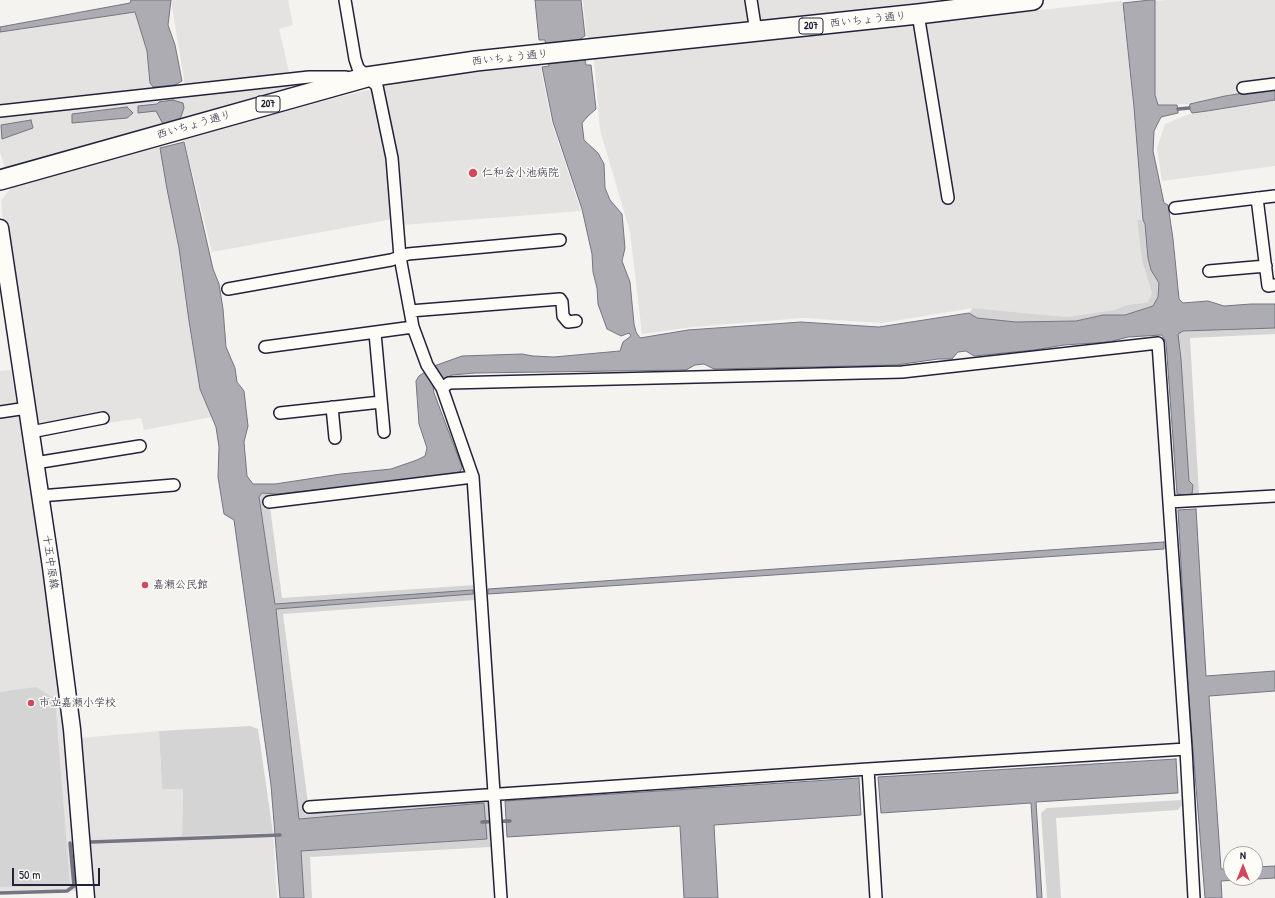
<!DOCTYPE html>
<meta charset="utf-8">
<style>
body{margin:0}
#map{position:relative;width:1275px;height:898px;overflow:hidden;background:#f4f3ef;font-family:"Patrick Hand",sans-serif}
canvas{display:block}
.north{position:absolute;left:1223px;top:846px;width:40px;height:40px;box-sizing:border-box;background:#fdfcf7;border:1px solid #a5a5ac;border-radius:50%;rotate:0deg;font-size:11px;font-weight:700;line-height:16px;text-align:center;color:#22223b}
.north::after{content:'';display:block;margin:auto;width:14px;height:18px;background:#d1495b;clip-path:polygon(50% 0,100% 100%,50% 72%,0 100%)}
.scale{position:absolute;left:12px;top:868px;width:88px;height:18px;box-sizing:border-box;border:2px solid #22223b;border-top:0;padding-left:5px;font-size:12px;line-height:14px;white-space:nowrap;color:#22223b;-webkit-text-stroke:3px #fdfcf7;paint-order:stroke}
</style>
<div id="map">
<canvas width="1275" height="898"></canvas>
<div class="north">N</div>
<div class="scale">50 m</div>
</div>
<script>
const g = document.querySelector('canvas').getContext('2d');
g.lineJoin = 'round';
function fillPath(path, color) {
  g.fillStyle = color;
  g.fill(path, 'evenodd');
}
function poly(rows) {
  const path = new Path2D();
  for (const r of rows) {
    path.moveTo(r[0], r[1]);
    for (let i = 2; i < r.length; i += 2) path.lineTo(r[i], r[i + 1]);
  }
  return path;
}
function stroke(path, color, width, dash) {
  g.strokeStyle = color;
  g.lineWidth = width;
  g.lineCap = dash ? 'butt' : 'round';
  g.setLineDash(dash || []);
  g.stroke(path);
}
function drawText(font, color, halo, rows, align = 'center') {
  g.font = font + ' "Patrick Hand","Klee One",sans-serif';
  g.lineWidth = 3;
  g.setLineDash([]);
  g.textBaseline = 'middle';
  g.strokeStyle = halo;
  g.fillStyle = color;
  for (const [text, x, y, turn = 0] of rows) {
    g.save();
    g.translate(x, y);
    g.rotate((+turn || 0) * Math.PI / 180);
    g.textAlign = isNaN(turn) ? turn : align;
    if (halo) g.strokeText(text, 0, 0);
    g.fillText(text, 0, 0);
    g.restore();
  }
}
fillPath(poly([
 [171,0,288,0,293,25,279,29,289,72,185,86],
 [583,0,944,0,587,40],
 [1168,0,1275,0,1275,79,1244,83,1245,93,1190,104,1158,105,1155,95,1155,1],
 [1122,1,1134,107,1140,168,1143,220,1137,220,1142,261,1152,293,1148,302,1127,305,1114,310,1067,317,973,308,882,323,803,318,693,327,642,334,630,232,600,130,594,59],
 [135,12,147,51,152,90,0,108,0,32],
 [540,65,551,120,581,211,402,225,397,157,383,86,447,76],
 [289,84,290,89,165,125,5,168,0,152,0,115],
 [373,89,389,157,393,219,212,252,184,139,335,98],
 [1275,100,1275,166,1162,181,1157,148,1165,124,1192,113,1207,111],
 [160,145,167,189,179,248,189,321,200,389,212,417,144,430,141,418,36,434,2,213,1,201,12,186],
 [11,370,53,623,64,730,77,891,0,893,0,371],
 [159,731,162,788,183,789,182,836,273,833,277,898,93,898,79,738]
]), '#e4e3e2');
fillPath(poly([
 [1137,220,1143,220,1145,224,1148,258,1151,270,1159,283,1158,297,1153,306,1125,315,1103,315,1076,321,1016,322,977,318,969,313,973,308,1067,317,1114,310,1127,305,1148,302,1152,293,1142,261],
 [1242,328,1275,328,1275,334,1190,338,1199,495,1192,494,1193,485,1189,481,1181,359,1178,334,1183,331],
 [462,467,468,483,270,507,282,598,475,585,475,600,283,614,308,803,488,789,491,847,310,857,312,898,304,898,301,851,487,839,484,803,299,819,289,721,276,609,473,594,473,590,275,604,259,497,262,493,277,494,459,472],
 [36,687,55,699,70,886,0,887,0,692],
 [250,726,258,729,273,833,182,836,183,789,162,789,159,731],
 [1181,800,1182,805,1178,810,1056,818,1061,898,1047,898,1041,813,1047,808]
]), '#d5d4d5');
const water = poly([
 [131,0,171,0,168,25,175,45,182,81,175,85,165,86,153,87,150,83,147,51,135,12,0,32,0,27,130,3,131,0],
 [535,0,581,0,585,36,581,38,586,65,591,65,596,109,588,116,582,123,584,140,598,153,604,164,605,188,610,200,622,214,625,248,622,261,630,282,634,324,636,332,640,338,688,330,801,322,879,327,969,313,977,318,1016,322,1076,321,1103,315,1125,315,1153,306,1158,297,1159,283,1151,270,1148,258,1145,224,1143,220,1134,107,1123,3,1150,0,1155,0,1155,95,1158,105,1177,105,1178,109,1178,113,1161,117,1154,131,1153,151,1164,203,1168,205,1173,239,1179,299,1183,303,1208,301,1224,306,1251,304,1275,304,1275,328,1183,331,1178,334,1181,359,1189,481,1193,485,1192,494,1186,495,1177,494,1166,342,1162,335,1128,337,1109,342,1064,345,1034,350,974,356,966,351,958,352,952,359,938,359,896,365,714,369,704,364,695,365,686,370,475,373,452,375,444,379,433,386,434,393,462,467,460,472,401,481,277,494,262,493,259,497,275,604,473,590,473,594,276,609,299,819,484,803,487,839,301,851,304,898,280,898,271,785,234,520,224,514,218,477,219,447,216,427,200,389,189,321,179,248,167,189,160,148,184,142,213,269,219,284,223,309,226,347,235,368,237,382,244,391,248,426,244,442,247,476,253,484,275,484,341,474,391,469,417,460,425,456,427,448,419,424,416,381,419,376,434,366,462,356,522,354,533,356,554,357,620,351,623,342,631,336,629,333,621,336,607,329,598,304,597,288,593,272,592,254,582,209,553,122,542,67,549,66,545,40,539,40,535,0],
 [1275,88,1275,100,1207,111,1192,113,1189,108,1190,104,1225,96,1275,88],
 [173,100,183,103,184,108,179,122,163,124,156,111,138,113,138,106,157,104,159,102,173,100],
 [127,107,133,113,127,118,72,123,72,114,127,107],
 [31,120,33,128,2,139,1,125,31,120],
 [1196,509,1206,676,1275,671,1275,691,1209,696,1221,869,1231,869,1231,878,1255,878,1255,867,1275,866,1275,878,1221,881,1222,898,1205,898,1188,687,1178,510,1196,509],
 [1164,542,1164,549,488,594,488,589,1164,542],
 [1176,759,1178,793,1036,802,1042,898,1037,898,1031,803,881,813,878,777,1176,759],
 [859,778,861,815,714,825,718,898,684,898,680,826,507,837,505,801,859,778]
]);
fillPath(water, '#acacb2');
stroke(water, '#757582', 1);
stroke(poly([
 [1178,109,1189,108],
 [482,822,510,821],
 [91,842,280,835],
 [0,893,67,891,74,886,70,843]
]), '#757582', 3.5);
const minor = poly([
 [345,0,355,59,358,68,377,86,392,158,400,257,413,327,427,365,442,388,473,477,501,898],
 [751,0,756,32],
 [918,14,948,198],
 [1243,88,1275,84],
 [0,111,309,77,346,77],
 [1257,198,1268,286,1275,285],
 [1175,208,1275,196],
 [1209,271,1266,266],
 [228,289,391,260,408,254,560,240],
 [410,311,560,299,562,302,563,316,568,322,576,321],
 [375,333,384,432],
 [265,347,413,327],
 [442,388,449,383,902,372,1158,343,1186,749,1194,898],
 [332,407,335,438],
 [0,412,27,408],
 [280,413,381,402],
 [31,432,103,418],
 [35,463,140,446],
 [40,496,174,485],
 [269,502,473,477],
 [1169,502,1275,496],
 [868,769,876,898],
 [309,807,868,769,1186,749]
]);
const secondary = poly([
 [0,228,51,567,72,729,86,898]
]);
const trunk = poly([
 [0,180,367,77,476,61,918,14,1033,0]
]);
stroke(minor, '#22223b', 14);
stroke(secondary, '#22223b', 19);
stroke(trunk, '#22223b', 22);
stroke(minor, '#fdfcf7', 11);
stroke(secondary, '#fdfcf7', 16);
stroke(trunk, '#fdfcf7', 19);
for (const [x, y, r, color] of [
 [473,173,5,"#d1495b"],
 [145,585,4,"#d1495b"],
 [31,703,4,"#d1495b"]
]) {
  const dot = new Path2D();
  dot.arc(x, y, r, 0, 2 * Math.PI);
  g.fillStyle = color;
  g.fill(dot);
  stroke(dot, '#fdfcf7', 1.5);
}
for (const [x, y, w] of [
 [811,26,24],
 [268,104,24]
]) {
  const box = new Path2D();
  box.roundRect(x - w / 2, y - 8, w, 16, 3);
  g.fillStyle = '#fdfcf7';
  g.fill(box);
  stroke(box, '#22223b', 1);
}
drawText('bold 10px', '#22223b', null, [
 ["207",811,26],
 ["207",268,104]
]);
drawText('11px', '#22223b', '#fdfcf7', [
 ["西いちょう通り",868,20,-6],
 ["西いちょう通り",510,58,-6],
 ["西いちょう通り",194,125,-16],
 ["十五中原線",50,562,82]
]);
drawText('11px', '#22223b', '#fdfcf7', [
 ["仁和会小池病院",482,173],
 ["嘉瀬公民館",153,585],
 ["市立嘉瀬小学校",39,703]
], 'left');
</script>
